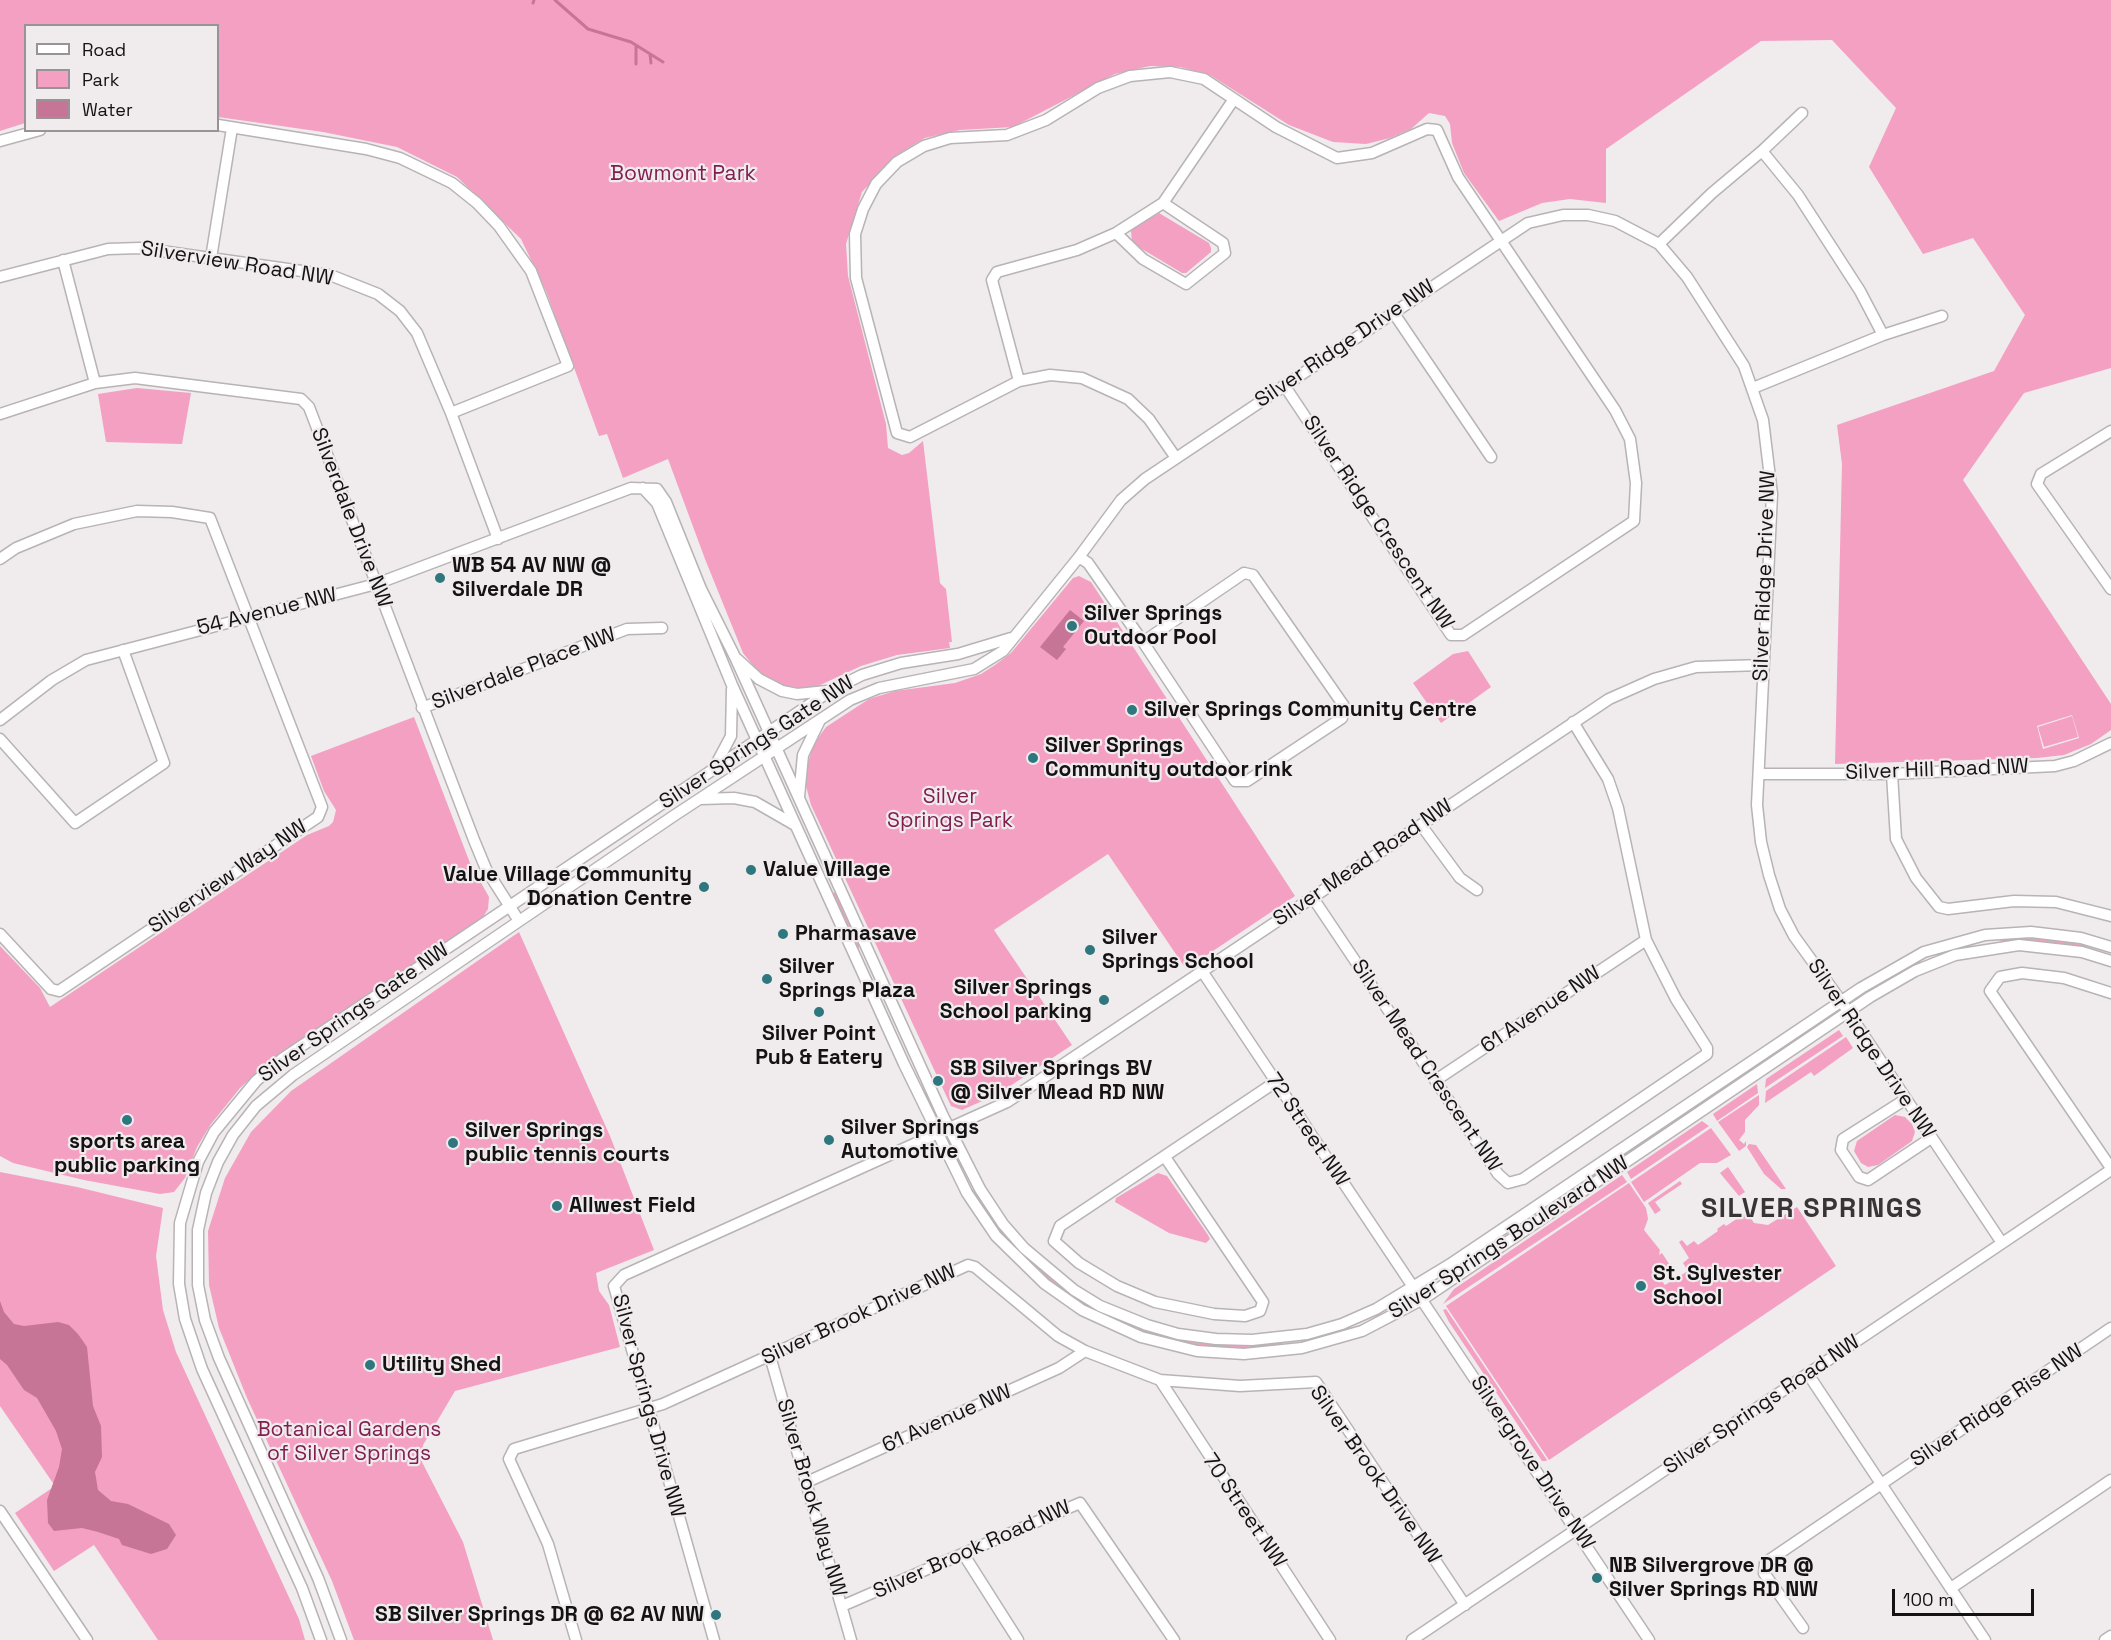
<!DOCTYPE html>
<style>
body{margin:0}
#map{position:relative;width:2111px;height:1640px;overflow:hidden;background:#f0ebed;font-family:"Space Grotesk",sans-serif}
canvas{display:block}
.legend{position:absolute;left:24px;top:24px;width:195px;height:108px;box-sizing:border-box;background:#f0ebed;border:2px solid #989496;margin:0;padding:8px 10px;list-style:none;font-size:18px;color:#141213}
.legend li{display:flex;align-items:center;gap:12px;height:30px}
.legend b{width:30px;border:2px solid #989496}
.scale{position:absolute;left:1892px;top:1589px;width:142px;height:27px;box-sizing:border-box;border:3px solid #141213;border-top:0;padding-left:8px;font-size:18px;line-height:21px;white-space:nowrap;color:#141213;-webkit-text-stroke:4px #f0ebed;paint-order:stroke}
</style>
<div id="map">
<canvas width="2111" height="1640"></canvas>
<ul class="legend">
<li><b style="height:8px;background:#fff"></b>Road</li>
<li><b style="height:16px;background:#f3a0c2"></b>Park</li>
<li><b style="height:16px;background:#c77597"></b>Water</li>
</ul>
<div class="scale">100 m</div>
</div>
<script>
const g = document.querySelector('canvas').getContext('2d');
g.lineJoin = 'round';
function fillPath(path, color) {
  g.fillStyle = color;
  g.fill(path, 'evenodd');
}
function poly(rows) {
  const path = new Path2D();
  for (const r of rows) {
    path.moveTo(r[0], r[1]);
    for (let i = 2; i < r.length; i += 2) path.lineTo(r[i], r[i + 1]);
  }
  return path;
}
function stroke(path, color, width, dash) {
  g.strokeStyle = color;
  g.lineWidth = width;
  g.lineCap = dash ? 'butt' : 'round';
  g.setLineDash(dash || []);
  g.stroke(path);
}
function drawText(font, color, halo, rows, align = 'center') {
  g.font = font + ' "Space Grotesk",sans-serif';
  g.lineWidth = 4.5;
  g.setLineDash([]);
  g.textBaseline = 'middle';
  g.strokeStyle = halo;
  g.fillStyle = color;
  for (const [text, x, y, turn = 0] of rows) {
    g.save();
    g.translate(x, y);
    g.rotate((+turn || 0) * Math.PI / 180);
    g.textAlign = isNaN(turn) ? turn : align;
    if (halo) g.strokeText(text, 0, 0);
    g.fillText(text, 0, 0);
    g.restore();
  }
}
fillPath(poly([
 [0,0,2111,0,2111,368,2024,393,1963,480,2111,704,2111,730,2091,744,2064,755,2037,758,1835,764,1842,464,1837,425,1994,371,2025,315,1973,238,1923,254,1869,167,1896,108,1832,40,1761,41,1606,149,1606,203,1570,199,1542,203,1499,221,1464,173,1452,143,1450,124,1445,116,1429,113,1411,129,1390,138,1366,144,1333,142,1289,125,1210,75,1180,67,1150,66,1115,74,1013,127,960,130,925,138,897,155,862,192,846,244,848,276,886,424,888,448,902,455,909,453,923,441,940,583,946,589,952,642,949,642,950,648,897,655,861,666,816,687,796,689,785,687,759,673,743,653,705,559,668,459,623,478,607,434,599,436,546,291,521,239,457,177,397,147,323,132,218,117,218,26,26,26,25,123,0,131],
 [2072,715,2079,738,2043,749,2037,726],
 [1159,213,1209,243,1211,248,1211,252,1186,273,1182,273,1132,243,1131,230],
 [137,388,191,393,182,444,106,442,98,394],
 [1079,576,1091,582,1295,896,1186,969,1108,854,994,930,1072,1045,998,1094,962,1110,951,1106,811,805,806,786,806,770,813,745,826,727,869,699,895,691,955,683,981,674,995,665,1011,653,1073,578],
 [1468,651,1491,687,1441,723,1413,683,1453,654],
 [2072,716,2078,737,2044,747,2038,727],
 [414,717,470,863,489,897,488,909,483,917,270,1061,240,1088,211,1124,197,1147,185,1178,174,1192,160,1194,84,1180,13,1163,0,1156,0,946,40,988,50,1007,307,835,329,826,333,822,336,810,324,791,311,756],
 [835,892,860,942,858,951,832,894],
 [519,932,610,1136,654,1250,596,1273,599,1291,609,1305,620,1347,455,1391,423,1445,422,1462,463,1542,493,1640,354,1640,332,1581,247,1398,219,1328,209,1285,208,1231,225,1178,251,1132,291,1091],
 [2028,935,2085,942,2085,947,2034,942,2001,943,2000,937],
 [1839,1030,1843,1036,1765,1088,1766,1079],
 [1846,1037,1853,1048,1814,1076,1811,1072,1765,1103,1766,1091],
 [1757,1084,1758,1093,1717,1121,1713,1114],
 [1759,1095,1759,1105,1745,1120,1745,1132,1739,1140,1744,1144,1746,1141,1746,1146,1739,1151,1718,1122],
 [1707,1096,1710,1099,1557,1205,1553,1201],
 [1895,1115,1905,1117,1912,1124,1915,1132,1912,1141,1878,1165,1868,1167,1861,1163,1854,1151,1857,1141],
 [1702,1121,1709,1126,1631,1179,1627,1172],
 [1711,1128,1731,1155,1717,1163,1700,1163,1644,1202,1631,1182],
 [1749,1144,1756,1145,1786,1189,1781,1189,1764,1174,1747,1147],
 [1728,1167,1745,1192,1739,1196,1720,1173],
 [0,1172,77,1187,163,1208,156,1256,163,1310,176,1352,299,1619,305,1640,158,1640,94,1545,54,1571,15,1513,55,1486,0,1406],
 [1158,1173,1167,1176,1208,1235,1210,1239,1206,1243,1169,1233,1115,1202,1116,1198],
 [1622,1175,1627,1182,1443,1304,1454,1289],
 [1680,1181,1682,1184,1655,1202,1661,1210,1655,1214,1648,1203],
 [1629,1183,1646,1208,1648,1219,1644,1230,1660,1250,1659,1255,1662,1253,1671,1267,1657,1275,1665,1285,1688,1271,1683,1263,1689,1258,1679,1242,1682,1240,1687,1246,1694,1241,1698,1245,1718,1231,1717,1229,1724,1224,1726,1226,1747,1212,1754,1223,1768,1225,1797,1207,1836,1266,1549,1460,1446,1306],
 [1031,1261,1061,1285,1141,1327,1281,1341,1282,1346,1264,1350,1217,1349,1158,1339,1090,1310,1027,1265],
 [1446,1309,1547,1460,1546,1461,1542,1461,1449,1322,1443,1310]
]), '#f3a0c2');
fillPath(poly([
 [1070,610,1084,621,1063,647,1066,649,1057,660,1040,647],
 [0,1301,4,1312,14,1324,24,1326,58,1322,69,1325,78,1334,87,1347,93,1406,101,1426,102,1457,95,1472,98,1490,111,1501,128,1504,169,1524,176,1535,167,1549,151,1554,122,1545,119,1539,98,1532,82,1528,54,1531,48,1523,47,1500,59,1467,62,1449,56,1431,37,1398,24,1390,7,1365,0,1359]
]), '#c77597');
stroke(poly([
 [555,0,588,29,631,42,663,62],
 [533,3,534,0],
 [650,54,651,63],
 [636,64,636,46]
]), '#c77597', 3);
const minor = poly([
 [218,125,366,149,400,158,452,183,477,203,499,226,531,271,568,366,451,413],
 [0,141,40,130],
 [1762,151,1802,113],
 [1116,233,1143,259,1186,284,1225,253,1223,243,1163,203],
 [1659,244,1712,193,1762,151,1798,195,1860,291,1883,335,1753,388],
 [211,258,232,128],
 [63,260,95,383],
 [0,277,108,249,140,248,330,275,378,294,400,311,417,333,451,413,498,539],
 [1393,312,1491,457],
 [1883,335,1942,316],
 [1019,381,992,280,997,272,1077,250,1116,233,1163,203,1234,99],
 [0,414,95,383,135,378,301,399,309,407,474,840,486,869,519,921],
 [2111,431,2041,474,2037,484,2111,589],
 [1176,458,1149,419,1128,399,1082,378,1050,375,1019,381,910,437,897,433,856,278,855,234,863,209,876,184,897,162,924,146,950,138,1007,135,1046,120,1098,88,1130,76,1170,72,1204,79,1276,127,1337,158,1372,153,1427,129,1437,130,1458,177,1615,410,1630,439,1636,483,1634,521,1463,635,1451,635,1284,385],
 [643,488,657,503,732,685,904,1064,967,1193,996,1236,1045,1284,1082,1310,1141,1337,1197,1351,1244,1354,1302,1348,1362,1331,1423,1299,1870,997,1915,971,1955,955,2019,945,2082,952,2111,961],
 [1079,557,1088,563,1143,642],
 [0,559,16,548,74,524,137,511,172,512,210,518,322,807,318,817,59,991,51,989,0,934],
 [1244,573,1253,575,1344,706,1342,718,1247,781,1235,781,1143,642,1244,573],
 [737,659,759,679,782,691,797,694,827,691],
 [422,708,627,629,662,628],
 [0,720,52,680,86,660,376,584,631,488,657,489,666,502,701,589,735,657,943,1116,980,1189,1003,1224,1024,1248,1074,1290,1100,1306,1147,1325,1178,1334,1216,1339,1252,1340,1307,1334,1342,1324,1376,1309,1452,1263,1861,988,1924,952,1985,935,2031,932,2081,938,2111,947],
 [0,739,75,823,164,763,123,650],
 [714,768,731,736,732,689],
 [1759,774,1892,774,2055,766,2074,761,2111,743],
 [1892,774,1896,839,1916,878,1939,907,1948,909,2014,901,2056,902,2111,916],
 [799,797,803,755,820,720],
 [700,799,734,798,755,802,795,825],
 [1421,825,1460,878,1477,890],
 [1313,898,1498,1174,1508,1183,1523,1179,1707,1054,1707,1048,1676,999,1646,940,1618,808,1608,779,1573,722],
 [1202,971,1649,1640],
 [2111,993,2064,978,2022,973,2000,977,1990,991,2111,1168],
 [1436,1080,1646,940],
 [1906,1099,1843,1139,1841,1150,1859,1177,1868,1180,1931,1138],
 [1165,1157,1263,1302,1260,1311,1245,1316,1214,1314,1155,1302,1117,1286,1079,1263,1054,1241,1060,1226,1274,1083],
 [770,1356,851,1640],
 [1808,1374,1985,1640],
 [1160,1380,1330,1640],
 [807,1482,1059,1368,1085,1351],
 [0,1511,87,1640],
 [964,1555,1018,1640],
 [1951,1588,2111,1480],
 [842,1606,1080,1503,1174,1640],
 [1803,1628,1764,1573,1765,1563,2111,1328],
 [321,1640,302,1588,202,1369,185,1319,179,1284,180,1223,198,1162,214,1132,256,1081,282,1059,830,691,862,675,901,663,958,654,1011,638],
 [341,1640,318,1578,219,1358,205,1320,198,1285,198,1230,206,1193,218,1162,233,1135,256,1106,293,1075,672,817,850,700,879,688,974,669,1003,651,1079,557,1121,500,1145,479,1528,223,1563,215,1588,215,1615,221,1659,244,1687,277,1744,366,1763,420,1772,494,1757,805,1761,842,1769,875,1780,909,1794,936,1841,1001,2002,1243],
 [576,1640,548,1544,509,1459,514,1449,663,1404,968,1265,975,1267,1058,1336,1085,1351,1160,1380,1240,1386,1316,1382,1465,1605],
 [714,1640,614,1286,624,1275,1007,1102,1609,699,1654,679,1696,667,1763,665],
 [1412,1640,2111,1170],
 [2105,1640,2111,1636]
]);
stroke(minor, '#b8b3b5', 13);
stroke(minor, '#fff', 10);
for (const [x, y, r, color] of [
 [440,578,6,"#2e777e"],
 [1072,626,6,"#2e777e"],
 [1132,710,6,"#2e777e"],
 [1033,758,6,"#2e777e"],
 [751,870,6,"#2e777e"],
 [704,887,6,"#2e777e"],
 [783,934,6,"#2e777e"],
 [1090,950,6,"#2e777e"],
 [767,979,6,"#2e777e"],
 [1104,1000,6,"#2e777e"],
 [819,1012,6,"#2e777e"],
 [938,1081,6,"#2e777e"],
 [127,1120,6,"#2e777e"],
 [829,1140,6,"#2e777e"],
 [453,1143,6,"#2e777e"],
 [557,1206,6,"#2e777e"],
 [1641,1286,6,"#2e777e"],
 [370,1365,6,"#2e777e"],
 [1597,1578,6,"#2e777e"],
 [716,1615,6,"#2e777e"]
]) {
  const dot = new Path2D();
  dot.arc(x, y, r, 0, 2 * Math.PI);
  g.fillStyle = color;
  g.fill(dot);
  stroke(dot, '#f0ebed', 2);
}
drawText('21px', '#801e50', '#f0ebed', [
 ["Bowmont Park",683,174],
 ["Silver",950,797],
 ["Springs Park",950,821],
 ["Botanical Gardens",349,1430],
 ["of Silver Springs",349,1454]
]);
drawText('21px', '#141213', '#f0ebed', [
 ["Silverview Road NW",237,264,9],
 ["Silver Ridge Drive NW",1345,344,-34],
 ["Silverdale Drive NW",351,518,69],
 ["Silver Ridge Crescent NW",1378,523,56],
 ["Silver Ridge Drive NW",1765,576,-88],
 ["54 Avenue NW",267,612,-14],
 ["Silverdale Place NW",524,669,-21],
 ["Silver Springs Gate NW",757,743,-33],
 ["Silver Hill Road NW",1937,770,-2],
 ["Silver Mead Road NW",1363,863,-34],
 ["Silverview Way NW",228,877,-34],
 ["61 Avenue NW",1541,1010,-34],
 ["Silver Springs Gate NW",354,1013,-35],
 ["Silver Ridge Drive NW",1871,1049,56],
 ["Silver Mead Crescent NW",1426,1066,56],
 ["72 Street NW",1307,1130,56],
 ["Silver Springs Boulevard NW",1509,1238,-33],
 ["Silver Brook Drive NW",859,1315,-25],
 ["Silver Springs Road NW",1762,1405,-34],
 ["Silver Springs Drive NW",648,1406,75],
 ["Silver Ridge Rise NW",1997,1406,-34],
 ["61 Avenue NW",947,1419,-24],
 ["Silvergrove Drive NW",1532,1463,56],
 ["Silver Brook Drive NW",1375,1475,55],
 ["Silver Brook Way NW",811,1498,74],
 ["70 Street NW",1244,1511,56],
 ["Silver Brook Road NW",972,1550,-24]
]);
drawText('bold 21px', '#141213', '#f0ebed', [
 ["WB 54 AV NW @",452,566],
 ["Silverdale DR",452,590],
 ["Silver Springs",1084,614],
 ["Outdoor Pool",1084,638],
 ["Silver Springs Community Centre",1144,710],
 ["Silver Springs",1045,746],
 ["Community outdoor rink",1045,770],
 ["Value Village",763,870],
 ["Value Village Community",692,875,"right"],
 ["Donation Centre",692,899,"right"],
 ["Pharmasave",795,934],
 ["Silver",1102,938],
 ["Springs School",1102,962],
 ["Silver",779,967],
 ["Springs Plaza",779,991],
 ["Silver Springs",1092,988,"right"],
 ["School parking",1092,1012,"right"],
 ["Silver Point",819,1034,"center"],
 ["Pub & Eatery",819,1058,"center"],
 ["SB Silver Springs BV",950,1069],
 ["@ Silver Mead RD NW",950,1093],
 ["Silver Springs",841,1128],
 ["Automotive",841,1152],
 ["Silver Springs",465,1131],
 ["public tennis courts",465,1155],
 ["sports area",127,1142,"center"],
 ["public parking",127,1166,"center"],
 ["Allwest Field",569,1206],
 ["St. Sylvester",1653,1274],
 ["School",1653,1298],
 ["Utility Shed",382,1365],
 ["NB Silvergrove DR @",1609,1566],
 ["Silver Springs RD NW",1609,1590],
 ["SB Silver Springs DR @ 62 AV NW",704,1615,"right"]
], 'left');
g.letterSpacing = '1.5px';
drawText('bold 27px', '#383436', '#f0ebed', [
 ["SILVER SPRINGS",1812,1210]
]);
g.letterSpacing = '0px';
</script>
